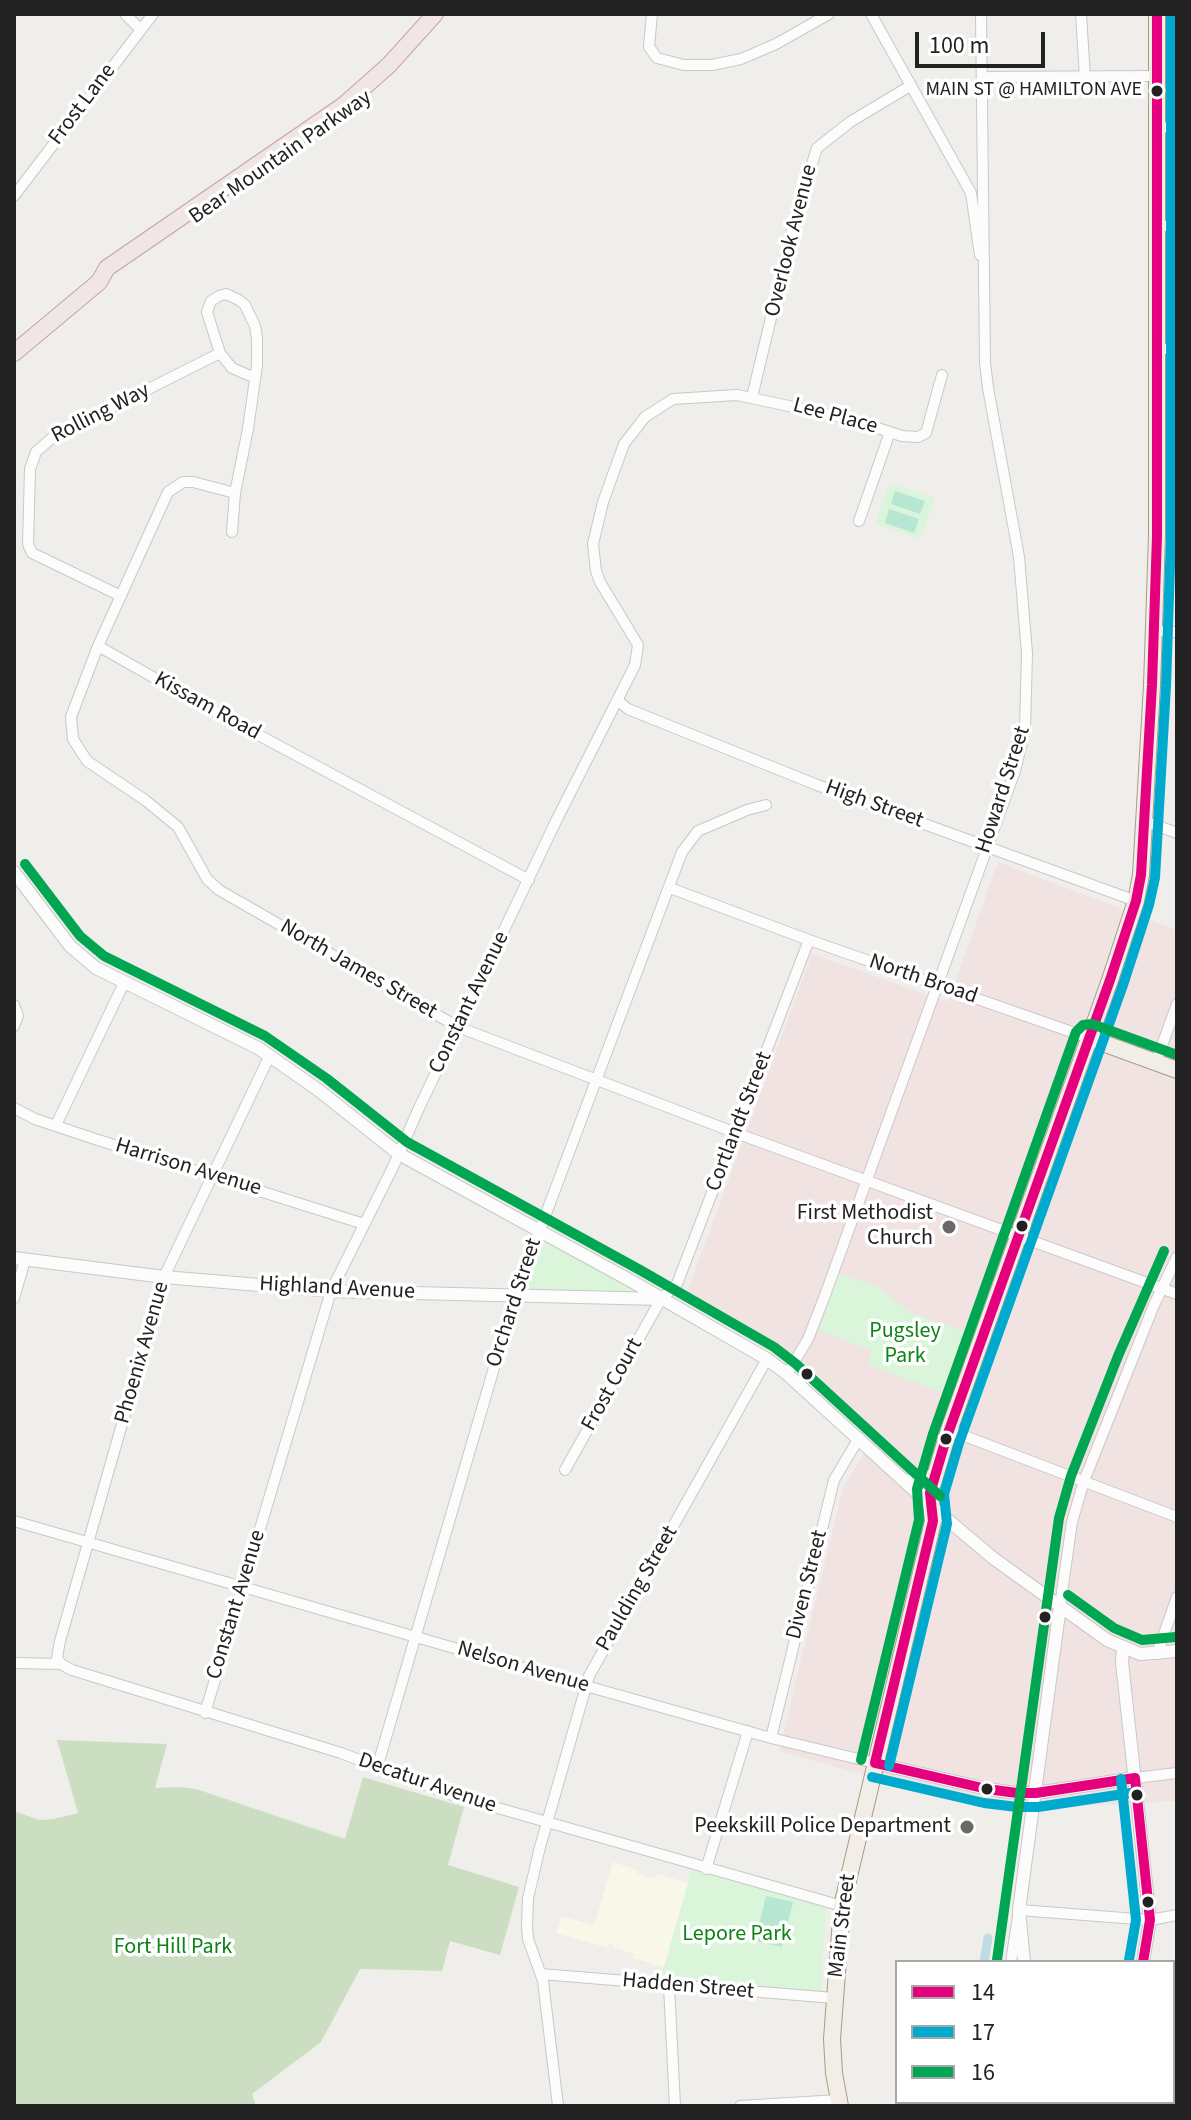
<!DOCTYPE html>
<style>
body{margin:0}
#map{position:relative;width:1191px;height:2120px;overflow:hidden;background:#f0eeeb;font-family:"Source Sans 3",sans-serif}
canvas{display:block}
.frame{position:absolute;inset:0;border:16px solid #222;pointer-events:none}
.legend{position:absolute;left:895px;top:1960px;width:280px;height:144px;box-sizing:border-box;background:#fff;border:2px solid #a7a7a7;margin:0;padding:10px 14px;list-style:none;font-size:24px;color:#222}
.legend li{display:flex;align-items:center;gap:16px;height:40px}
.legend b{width:40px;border:2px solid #a7a7a7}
.scale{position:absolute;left:915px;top:32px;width:130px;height:36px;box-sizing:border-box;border:4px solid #222;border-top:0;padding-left:10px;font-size:24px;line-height:28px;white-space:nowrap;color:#222;-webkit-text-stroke:6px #fff;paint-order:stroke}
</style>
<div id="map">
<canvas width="1191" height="2120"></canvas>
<div class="frame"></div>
<ul class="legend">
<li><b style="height:10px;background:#e5007d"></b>14</li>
<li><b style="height:10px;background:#00a9ce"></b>17</li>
<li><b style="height:10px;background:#00a651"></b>16</li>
</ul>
<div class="scale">100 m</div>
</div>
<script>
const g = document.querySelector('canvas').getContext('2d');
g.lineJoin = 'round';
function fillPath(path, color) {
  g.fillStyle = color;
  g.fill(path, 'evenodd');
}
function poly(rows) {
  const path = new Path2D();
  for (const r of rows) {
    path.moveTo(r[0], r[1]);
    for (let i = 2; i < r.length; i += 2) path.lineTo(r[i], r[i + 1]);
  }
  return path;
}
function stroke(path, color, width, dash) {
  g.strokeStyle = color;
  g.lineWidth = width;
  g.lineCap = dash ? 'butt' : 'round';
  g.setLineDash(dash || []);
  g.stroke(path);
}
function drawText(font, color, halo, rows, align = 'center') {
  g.font = font + ' "Source Sans 3",sans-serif';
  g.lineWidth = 7;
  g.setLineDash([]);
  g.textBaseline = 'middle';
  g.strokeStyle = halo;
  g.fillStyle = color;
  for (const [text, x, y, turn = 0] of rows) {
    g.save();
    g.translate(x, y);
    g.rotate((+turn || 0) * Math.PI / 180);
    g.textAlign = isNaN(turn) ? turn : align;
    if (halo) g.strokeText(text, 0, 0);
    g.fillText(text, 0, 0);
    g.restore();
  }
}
fillPath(poly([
 [998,862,1177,930,1177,1801,1046,1808,980,1807,779,1751,843,1488,875,1436,775,1347,684,1300,812,954,948,1002]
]), '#f1e3e1');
fillPath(poly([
 [613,1862,637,1870,637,1873,655,1879,657,1874,688,1883,664,1967,633,1958,634,1954,613,1947,613,1945,609,1944,608,1948,556,1933,561,1916,594,1925]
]), '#f8f7e8');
fillPath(poly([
 [57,1740,167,1744,155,1788,180,1787,196,1789,345,1839,363,1777,464,1807,448,1865,519,1887,500,1955,450,1941,442,1971,360,1969,321,2042,252,2094,256,2106,14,2106,14,1811,39,1820,54,1819,78,1813]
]), '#cbdec1');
fillPath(poly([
 [889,483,935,498,921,539,875,524],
 [549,1243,633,1290,632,1293,530,1289,528,1283,543,1246],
 [836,1273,878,1287,912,1313,964,1331,942,1392,868,1365,871,1350,812,1328],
 [693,1865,827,1902,820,1998,659,1985]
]), '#daf5da');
fillPath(poly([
 [895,491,925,501,920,514,891,504],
 [889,509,919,519,914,533,885,523],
 [766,1896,793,1902,782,1947,755,1941]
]), '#b7e6d2');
stroke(poly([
 [984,1962,988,1938],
 [978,2106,980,2102]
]), '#bfdbe3', 9);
const minor = poly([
 [125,14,141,30],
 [652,14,649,47,657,58,684,65,712,65,741,59,776,44,829,14],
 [871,14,971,193,980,255],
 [1081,14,1085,78],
 [984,77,1156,76],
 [1156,127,1177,128],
 [14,196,153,14],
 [1157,225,1177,227],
 [1157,348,1177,350],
 [752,397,796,214,817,148,850,122,910,86],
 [235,493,193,482,183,482,168,492,98,646,71,717,73,739,87,761,145,800,178,827,207,879,219,890,458,1027,736,1133,1177,1294],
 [859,521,890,432],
 [232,532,235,493,248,429,257,365,257,338,255,326,245,305,239,300,226,294,219,296,211,301,207,312,220,353,232,368,255,378],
 [121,596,32,553,28,544,30,469,36,452,53,437,220,353],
 [1154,631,1177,632],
 [98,646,197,702,529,880],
 [617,700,628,709,817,785,1136,901],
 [1144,821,1177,833],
 [670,888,809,940,1089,1038],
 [14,1005,18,1016,14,1026],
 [1156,1062,1177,1004],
 [14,1108,35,1119,95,1139,364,1224],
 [56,1125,124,983],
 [14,1298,25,1260],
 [787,1374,808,1339,824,1298,1015,771,1025,730,1027,653,1019,557,988,388,985,362,981,14],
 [949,1430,1177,1517],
 [565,1470,661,1299,677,1284,809,940],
 [14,1521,586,1686,771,1738,875,1763],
 [1060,1606,1072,1522,1084,1481,1154,1305,1177,1257],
 [1157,1654,1177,1597],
 [14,1663,61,1664,72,1670,341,1753,452,1795,842,1906],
 [61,1664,57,1658,60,1641,164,1277,270,1055],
 [205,1713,331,1291,393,1167,419,1108,557,819,635,665,638,645,600,582,596,571,593,544,603,502,624,444,645,417,673,399,737,395,850,419,902,436,918,437,926,433,942,375],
 [771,1738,834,1480,859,1438],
 [377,1768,515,1296,682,852,698,831,747,810,766,805],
 [1135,1778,1177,1773],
 [706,1869,748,1731],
 [1011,1962,1019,1910,1150,1920,1177,1915],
 [541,1974,834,1998],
 [669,1986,675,2106],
 [558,2106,543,1981,528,1939,527,1926,528,1898,540,1847,589,1676,767,1359],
 [740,2106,838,2100],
 [994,2106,995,2102]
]);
const tertiary = poly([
 [14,872,70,946,96,968,258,1048,317,1089,399,1154,633,1282,767,1359,787,1374,935,1509,993,1558,1075,1617,1107,1640,1140,1654,1177,1651],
 [14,1258,164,1277,331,1291,661,1299],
 [905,1481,921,1480,937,1473],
 [1123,1647,1122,1662,1150,1920,1143,1962],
 [875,1763,987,1789,1017,1793,1036,1793,1135,1778],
 [1024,1962,1019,1910,1060,1606],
 [1066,2102,1070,2106],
 [1118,2106,1118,2102]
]);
const primary = poly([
 [1089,1038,1177,1070],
 [840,2106,834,2073,832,2039,842,1906,928,1543,933,1521,930,1493,949,1430,1110,980,1136,901,1141,875,1152,685,1157,536,1157,14]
]);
const trunk = poly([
 [14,353,99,282,107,268,344,105,389,65,435,14]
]);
stroke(minor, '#c9c8c7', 12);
stroke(tertiary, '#c9c8c7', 14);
stroke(primary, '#a79c86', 18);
stroke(trunk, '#c5a2ac', 18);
stroke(minor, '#fdfcfc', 10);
stroke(tertiary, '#fdfcfc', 12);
stroke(primary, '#f3ede7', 16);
stroke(trunk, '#f0e6e4', 16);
stroke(poly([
 [875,1763,933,1521,930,1493,946,1439,1110,980,1136,901,1141,875,1152,685,1157,536,1157,14],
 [875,1763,987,1789,1017,1793,1036,1793,1135,1778],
 [1135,1778,1150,1920,1143,1962]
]), '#e5007d', 10);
stroke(poly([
 [889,1766,947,1524,944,1494,959,1443,1123,985,1149,905,1155,878,1166,686,1171,536,1171,14],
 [872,1777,984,1803,1017,1807,1038,1807,1137,1792],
 [1121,1779,1136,1920,1129,1960]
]), '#00a9ce', 10);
stroke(poly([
 [25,864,80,936,104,956,265,1036,326,1078,407,1142,640,1270,774,1347,796,1364,940,1496],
 [1068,1595,1114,1628,1142,1640,1176,1637],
 [861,1760,919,1520,917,1489,933,1434,1076,1032,1083,1025,1092,1024,1177,1055],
 [997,1960,1059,1518,1071,1476,1118,1356,1164,1251]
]), '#00a651', 10);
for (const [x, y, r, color] of [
 [1157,91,7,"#222"],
 [1022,1226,7,"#222"],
 [949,1227,8,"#6a6968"],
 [807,1374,7,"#222"],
 [946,1439,7,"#222"],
 [1045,1617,7,"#222"],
 [987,1789,7,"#222"],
 [1137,1795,7,"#222"],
 [967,1827,8,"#6a6968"],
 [1148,1902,7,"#222"]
]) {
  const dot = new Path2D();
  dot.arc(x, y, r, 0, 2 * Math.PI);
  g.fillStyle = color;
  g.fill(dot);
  stroke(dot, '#fff', 3);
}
drawText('20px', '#222', '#fff', [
 ["MAIN ST @ HAMILTON AVE",1142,91]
], 'right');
drawText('22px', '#222', '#fff', [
 ["Frost Lane",83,105,-53],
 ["Bear Mountain Parkway",281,158,-35],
 ["Overlook Avenue",792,241,-76],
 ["Rolling Way",101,414,-27],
 ["Lee Place",835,417,15],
 ["Kissam Road",207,707,29],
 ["Howard Street",1004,790,-72],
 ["High Street",874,805,20],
 ["North James Street",358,970,30],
 ["North Broad",923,980,19],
 ["Constant Avenue",470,1003,-64],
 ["Cortlandt Street",740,1122,-69],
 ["Harrison Avenue",188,1168,17],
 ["Highland Avenue",337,1289,3],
 ["Orchard Street",515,1303,-72],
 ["Phoenix Avenue",143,1353,-74],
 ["Frost Court",613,1385,-61],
 ["Diven Street",808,1585,-76],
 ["Paulding Street",638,1589,-60],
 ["Constant Avenue",237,1605,-73],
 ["Nelson Avenue",523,1668,16],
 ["Decatur Avenue",427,1784,19],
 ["Main Street",843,1926,-83],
 ["Hadden Street",688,1987,5]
]);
drawText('22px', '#222', '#fff', [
 ["First Methodist",933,1214],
 ["Church",933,1239],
 ["Peekskill Police Department",951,1827]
], 'right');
drawText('22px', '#0c8416', '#fff', [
 ["Pugsley",905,1332],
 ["Park",905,1357],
 ["Lepore Park",737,1935],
 ["Fort Hill Park",173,1948]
]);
</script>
